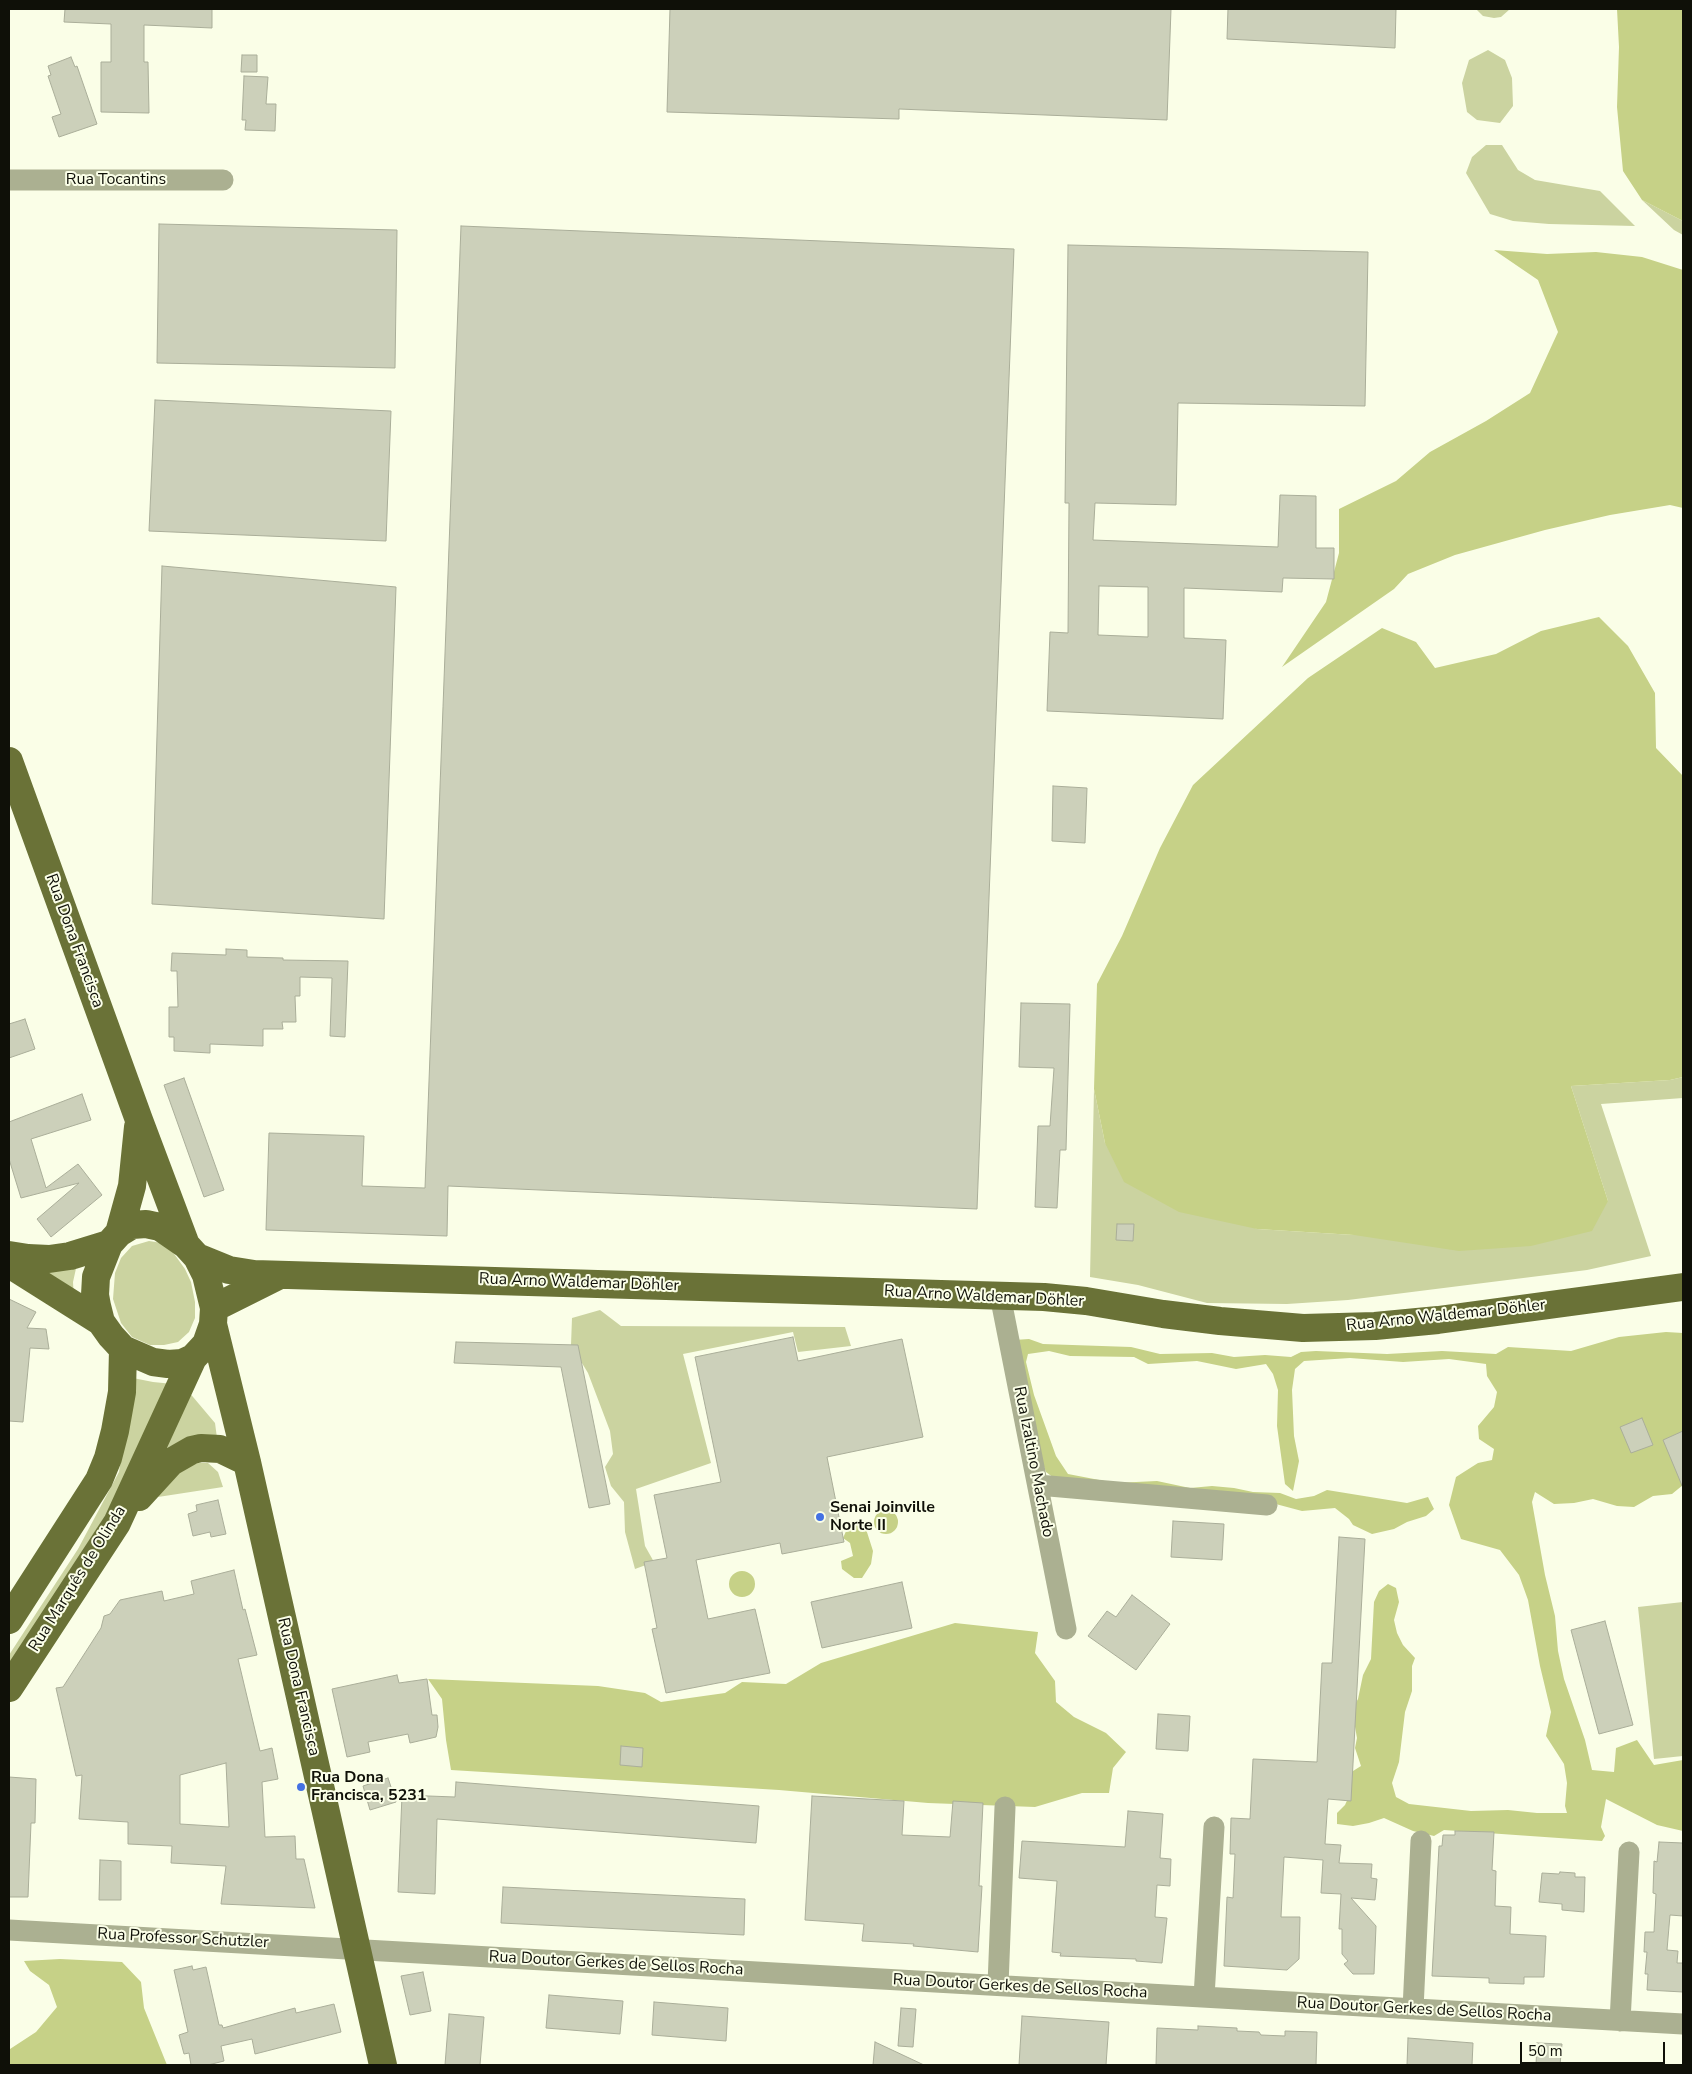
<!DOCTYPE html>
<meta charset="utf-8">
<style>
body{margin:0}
#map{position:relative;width:1692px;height:2074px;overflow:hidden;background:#fafee7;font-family:"Nunito Sans",sans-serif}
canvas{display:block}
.frame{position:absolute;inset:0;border:10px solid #0f1008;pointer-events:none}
.scale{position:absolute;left:1520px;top:2042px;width:145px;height:22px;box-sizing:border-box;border:2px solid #0f1008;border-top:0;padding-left:6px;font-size:15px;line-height:18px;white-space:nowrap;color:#0f1008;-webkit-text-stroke:4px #fafee7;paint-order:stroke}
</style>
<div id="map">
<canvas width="1692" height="2074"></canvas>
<div class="frame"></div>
<div class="scale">50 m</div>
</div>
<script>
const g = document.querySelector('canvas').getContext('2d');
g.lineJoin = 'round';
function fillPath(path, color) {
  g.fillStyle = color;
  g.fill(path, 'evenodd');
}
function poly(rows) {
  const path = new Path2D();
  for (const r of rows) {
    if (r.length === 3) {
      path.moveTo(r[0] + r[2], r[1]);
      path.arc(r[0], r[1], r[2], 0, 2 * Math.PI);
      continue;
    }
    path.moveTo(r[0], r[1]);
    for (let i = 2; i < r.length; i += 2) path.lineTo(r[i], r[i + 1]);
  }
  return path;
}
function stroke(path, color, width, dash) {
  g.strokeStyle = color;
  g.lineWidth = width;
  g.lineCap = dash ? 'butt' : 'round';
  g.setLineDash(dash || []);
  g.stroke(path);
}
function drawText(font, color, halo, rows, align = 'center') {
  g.font = font + ' "Nunito Sans",sans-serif';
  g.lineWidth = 4;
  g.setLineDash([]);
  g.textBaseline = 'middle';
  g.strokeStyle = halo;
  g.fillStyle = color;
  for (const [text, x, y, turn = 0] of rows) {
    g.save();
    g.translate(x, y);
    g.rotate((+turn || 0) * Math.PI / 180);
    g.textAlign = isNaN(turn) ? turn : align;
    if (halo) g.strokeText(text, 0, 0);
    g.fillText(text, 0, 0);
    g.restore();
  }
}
fillPath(poly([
 [1476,9,1510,9,1501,17,1494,18,1483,16],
 [1488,50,1505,60,1512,78,1513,106,1500,123,1477,120,1467,112,1462,83,1469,60],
 [1486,145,1502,145,1518,170,1535,180,1600,191,1635,226,1549,224,1513,221,1490,214,1466,173,1472,157],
 [1642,200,1683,221,1683,235,1674,230],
 [1683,1077,1683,1098,1601,1104,1651,1256,1587,1270,1348,1300,1287,1304,1207,1303,1138,1285,1090,1277,1094,1089,1105,1143,1257,1229,1354,1235,1608,1201,1571,1086,1670,1080],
 [149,1241,162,1243,172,1251,185,1269,191,1282,195,1302,195,1318,189,1332,178,1342,164,1345,150,1345,132,1337,121,1323,113,1299,115,1273,121,1258,132,1246],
 [77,1264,73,1282,74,1299,30,1271],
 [600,1310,621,1326,845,1327,851,1346,798,1352,793,1332,683,1354,711,1463,636,1489,645,1546,654,1562,635,1569,625,1532,624,1502,611,1486,605,1467,613,1454,610,1431,588,1373,571,1345,572,1318],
 [133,1378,153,1382,173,1384,120,1493,9,1665,9,1655,78,1549,119,1472],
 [188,1391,215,1423,217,1438,181,1442,169,1447,146,1476],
 [183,1463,208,1463,218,1472,223,1487,158,1497,166,1480],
 [1683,1602,1683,1756,1654,1759,1638,1607]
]), '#cbd3a0');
fillPath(poly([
 [1617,9,1683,9,1683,221,1642,200,1623,171,1617,107,1619,47],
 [1494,250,1547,254,1596,252,1642,257,1683,270,1683,508,1670,505,1610,515,1545,530,1455,555,1408,574,1394,589,1282,667,1326,602,1339,553,1339,509,1396,481,1430,452,1486,421,1530,393,1558,332,1538,280],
 [1599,617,1628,646,1655,693,1656,748,1683,776,1683,1077,1670,1080,1571,1086,1608,1201,1592,1231,1531,1246,1459,1251,1354,1235,1257,1229,1179,1212,1124,1182,1105,1143,1094,1089,1097,984,1122,936,1160,848,1193,785,1308,678,1382,628,1416,642,1435,668,1496,654,1541,631],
 [1666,1332,1683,1333,1683,1458,1681,1461,1683,1468,1683,1485,1672,1494,1653,1496,1634,1507,1617,1506,1593,1499,1574,1503,1554,1504,1535,1492,1532,1502,1545,1575,1555,1616,1558,1651,1564,1679,1585,1740,1592,1770,1614,1772,1616,1748,1637,1740,1654,1765,1683,1760,1683,1831,1657,1825,1606,1799,1601,1827,1605,1836,1602,1841,1444,1830,1434,1836,1413,1831,1384,1818,1369,1823,1353,1826,1337,1824,1337,1813,1345,1805,1350,1794,1348,1782,1353,1771,1361,1766,1355,1748,1357,1738,1352,1710,1358,1699,1363,1675,1371,1659,1374,1602,1379,1591,1388,1584,1396,1588,1399,1602,1394,1620,1397,1633,1403,1645,1415,1658,1412,1666,1412,1691,1405,1712,1399,1762,1392,1783,1396,1797,1409,1804,1471,1811,1508,1810,1537,1813,1567,1813,1565,1806,1567,1783,1564,1764,1546,1736,1551,1712,1540,1666,1528,1600,1519,1575,1500,1550,1461,1539,1449,1505,1456,1477,1478,1463,1492,1460,1494,1449,1479,1439,1478,1426,1494,1407,1497,1392,1487,1376,1486,1364,1449,1359,1403,1362,1350,1358,1304,1361,1295,1369,1292,1390,1294,1436,1299,1461,1293,1491,1285,1484,1277,1426,1278,1390,1273,1374,1266,1364,1236,1369,1197,1361,1148,1364,1134,1357,1070,1356,1049,1351,1028,1354,1026,1362,1034,1395,1056,1456,1068,1474,1115,1483,1157,1481,1190,1488,1212,1486,1234,1488,1253,1492,1280,1493,1296,1499,1314,1496,1327,1490,1407,1503,1428,1497,1434,1509,1426,1516,1407,1522,1394,1529,1372,1534,1353,1525,1349,1519,1335,1508,1302,1511,1272,1503,1062,1484,1046,1472,1040,1456,1014,1340,1029,1339,1043,1344,1131,1347,1160,1354,1212,1353,1234,1357,1265,1355,1291,1357,1301,1352,1316,1351,1387,1354,1442,1351,1496,1354,1508,1347,1571,1351,1619,1337],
 [886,1522,12],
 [857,1525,866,1529,873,1551,871,1564,862,1578,854,1578,842,1569,841,1561,853,1556,850,1543,843,1538,847,1529],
 [742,1584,13],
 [955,1623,1038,1632,1035,1653,1055,1681,1056,1702,1074,1717,1106,1733,1126,1752,1113,1768,1109,1793,1082,1793,1035,1807,928,1803,779,1790,451,1770,446,1740,442,1699,428,1679,598,1686,645,1693,661,1702,725,1693,742,1682,786,1684,821,1663],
 [60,1959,122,1962,141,1982,144,2008,167,2065,9,2065,10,2049,36,2032,57,2007,49,1985,30,1971,24,1961]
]), '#c6d187');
const building = poly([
 [65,9,212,9,212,28,144,25,144,62,148,62,149,113,101,112,101,62,111,62,111,24,64,22,65,9],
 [670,9,1171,9,1167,120,899,109,899,119,667,112,670,9],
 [1228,9,1396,9,1395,48,1227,39,1228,9],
 [242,55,257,55,257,72,241,72,242,55],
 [71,57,75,67,77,66,97,124,59,137,52,117,61,114,48,76,51,75,48,66,71,57],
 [244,76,268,77,266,104,276,104,275,131,245,130,246,120,242,120,244,76],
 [159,224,397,230,395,368,157,363,159,224],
 [461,226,1014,249,977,1209,448,1186,447,1236,266,1230,269,1133,364,1136,362,1186,425,1188,461,226],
 [1068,245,1368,252,1365,406,1178,403,1176,505,1095,503,1093,540,1278,547,1280,495,1316,496,1316,548,1334,548,1334,579,1283,578,1282,592,1184,588,1184,638,1226,640,1223,719,1047,711,1050,632,1068,633,1069,503,1065,503,1068,245],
 [1099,586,1148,587,1148,637,1098,635,1099,586],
 [155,400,391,411,386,541,149,531,155,400],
 [162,566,396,587,384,919,152,904,162,566],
 [1053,786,1087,788,1085,843,1052,841,1053,786],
 [226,949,247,950,247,957,283,958,283,960,348,961,345,1037,330,1036,332,978,300,977,300,996,295,996,296,1022,282,1022,283,1029,263,1029,263,1046,210,1044,210,1053,174,1051,174,1037,169,1037,169,1007,178,1007,177,971,171,971,172,953,226,955,226,949],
 [1021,1003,1070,1004,1066,1150,1060,1150,1057,1208,1035,1207,1038,1126,1050,1126,1054,1068,1019,1067,1021,1003],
 [25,1019,35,1049,9,1058,9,1024,25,1019],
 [184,1078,224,1190,204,1197,164,1085,184,1078],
 [82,1094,91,1120,31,1139,46,1188,78,1164,102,1195,51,1237,37,1219,79,1183,21,1198,9,1159,9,1122,82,1094],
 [1117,1224,1134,1224,1133,1241,1116,1240,1117,1224],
 [9,1299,36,1312,27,1328,46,1329,49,1349,30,1348,23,1422,9,1421,9,1299],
 [793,1337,798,1361,902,1339,923,1437,827,1457,844,1542,782,1554,780,1543,696,1560,708,1619,755,1609,770,1673,666,1693,652,1629,657,1628,644,1562,667,1558,654,1495,721,1482,695,1357,793,1337],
 [456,1342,578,1345,610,1504,589,1508,561,1367,454,1363,456,1342],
 [1642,1418,1653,1445,1631,1453,1620,1427,1642,1418],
 [1683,1431,1683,1488,1663,1440,1683,1431],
 [218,1500,226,1534,211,1537,210,1532,193,1536,188,1514,197,1511,196,1505,218,1500],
 [1173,1521,1224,1524,1222,1560,1171,1557,1173,1521],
 [1339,1537,1365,1539,1351,1801,1328,1799,1325,1844,1341,1845,1339,1863,1372,1864,1371,1878,1377,1879,1375,1900,1351,1898,1376,1926,1374,1974,1353,1974,1344,1964,1348,1961,1342,1954,1342,1929,1339,1929,1341,1894,1321,1893,1323,1860,1284,1857,1281,1917,1300,1917,1299,1959,1287,1970,1224,1966,1227,1897,1233,1898,1235,1854,1230,1854,1231,1818,1250,1819,1253,1759,1317,1762,1322,1663,1332,1663,1339,1537],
 [234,1570,243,1610,245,1609,257,1655,238,1659,260,1751,272,1748,278,1779,262,1782,265,1837,295,1836,296,1859,304,1859,315,1908,221,1904,226,1866,171,1863,172,1846,128,1844,128,1822,79,1819,82,1775,76,1776,56,1688,63,1687,101,1628,104,1616,110,1614,120,1600,162,1591,164,1601,194,1594,191,1581,234,1570],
 [226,1763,229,1827,180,1824,180,1775,226,1763],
 [902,1582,912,1628,822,1648,811,1602,902,1582],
 [1132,1595,1170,1624,1136,1670,1088,1636,1107,1611,1116,1617,1132,1595],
 [1605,1621,1633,1725,1599,1734,1571,1630,1605,1621],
 [397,1675,399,1683,427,1679,432,1715,437,1715,438,1727,436,1737,410,1743,408,1734,368,1742,370,1752,347,1757,332,1689,397,1675],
 [1158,1714,1190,1716,1188,1751,1156,1749,1158,1714],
 [621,1746,643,1748,642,1767,620,1765,621,1746],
 [9,1777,36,1779,35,1823,31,1823,28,1897,9,1897,9,1777],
 [388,1778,396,1802,370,1810,363,1786,388,1778],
 [456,1782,759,1806,756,1843,437,1819,435,1894,398,1892,402,1795,455,1797,456,1782],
 [812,1796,904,1801,902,1835,950,1837,953,1801,983,1803,979,1886,982,1886,978,1952,913,1946,914,1944,862,1941,864,1924,805,1920,812,1796],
 [1128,1811,1163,1814,1160,1858,1171,1859,1170,1886,1157,1885,1155,1917,1167,1918,1162,1963,1136,1961,1136,1959,1060,1956,1061,1953,1052,1952,1057,1881,1019,1878,1022,1841,1125,1847,1128,1811],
 [1455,1831,1494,1832,1492,1870,1496,1871,1495,1906,1511,1907,1510,1934,1546,1936,1544,1977,1524,1977,1524,1984,1489,1983,1489,1978,1432,1976,1439,1846,1442,1846,1443,1835,1455,1835,1455,1831],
 [1659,1842,1683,1843,1683,1916,1670,1915,1667,1950,1678,1951,1677,1963,1683,1963,1683,1992,1647,1990,1648,1974,1645,1974,1647,1952,1644,1952,1645,1932,1654,1932,1656,1894,1653,1893,1654,1861,1657,1862,1659,1842],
 [100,1860,121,1861,121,1900,99,1900,100,1860],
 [1560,1872,1575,1873,1575,1877,1585,1877,1584,1912,1562,1910,1562,1904,1539,1902,1542,1873,1559,1874,1560,1872],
 [503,1887,745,1899,744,1935,501,1923,503,1887],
 [192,1966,193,1970,206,1967,219,2025,222,2025,223,2028,295,2008,296,2013,334,2004,341,2032,255,2054,252,2039,221,2046,224,2061,208,2065,191,2065,189,2053,184,2054,179,2035,188,2032,174,1970,192,1966],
 [423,1972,431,2011,410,2015,401,1976,423,1972],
 [549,1995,623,2001,620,2034,546,2028,549,1995],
 [654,2002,728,2008,726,2041,652,2035,654,2002],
 [901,2008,916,2009,913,2047,898,2046,901,2008],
 [449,2014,484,2017,480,2065,445,2065,449,2014],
 [1022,2016,1109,2022,1106,2065,1019,2065,1022,2016],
 [1198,2026,1237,2028,1237,2031,1259,2032,1261,2035,1285,2036,1285,2031,1317,2032,1316,2065,1156,2065,1157,2028,1198,2030,1198,2026],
 [1408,2038,1473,2043,1472,2065,1407,2065,1408,2038],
 [875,2042,924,2065,873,2065,875,2042],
 [1537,2043,1562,2044,1560,2065,1536,2065,1537,2043]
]);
fillPath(building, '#ccd0ba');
stroke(building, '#aaae99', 1);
stroke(poly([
 [9,180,223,180],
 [1000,1295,1066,1629],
 [1038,1485,1267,1505],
 [9,1930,1683,2024],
 [998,1985,1005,1807],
 [1204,1997,1214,1827],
 [1413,2009,1421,1841],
 [1620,2021,1629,1852]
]), '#abb091', 21);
stroke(poly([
 [9,761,139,1120,186,1245],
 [146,1224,160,1227,186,1245,197,1257,206,1275,214,1308,213,1324,206,1344,193,1358,182,1363,168,1364,153,1362,123,1349,111,1336,101,1322,97,1306,95,1295,96,1277,109,1244,119,1233,132,1225,146,1224],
 [119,1233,132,1186,138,1127],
 [9,1255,28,1258,49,1259,70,1256,109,1244],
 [197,1257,229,1270,254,1274,1044,1297,1086,1301,1163,1314,1220,1321,1303,1328,1375,1326,1438,1320,1683,1287],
 [9,1264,101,1322],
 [214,1308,280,1275],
 [213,1324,247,1462,383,2065],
 [139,1497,171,1462,192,1450,201,1448,220,1449,247,1462],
 [9,1620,99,1480,108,1458,115,1431,122,1392,123,1349],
 [9,1688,117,1523,193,1358]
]), '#6a7237', 28);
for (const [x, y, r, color] of [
 [820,1517,5,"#4471e3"],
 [301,1787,5,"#4471e3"]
]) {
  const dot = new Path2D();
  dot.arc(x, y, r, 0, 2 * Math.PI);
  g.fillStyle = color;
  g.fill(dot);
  stroke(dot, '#fafee7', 2);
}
drawText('16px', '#0f1008', '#fafee7', [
 ["Rua Tocantins",116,180],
 ["Rua Dona Francisca",74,941,70],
 ["Rua Arno Waldemar Döhler",579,1283,2],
 ["Rua Arno Waldemar Döhler",984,1297,3],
 ["Rua Arno Waldemar Döhler",1446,1316,-6],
 ["Rua Izaltino Machado",1033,1462,79],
 ["Rua Marquês de Olinda",78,1579,-58],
 ["Rua Dona Francisca",298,1687,77],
 ["Rua Professor Schutzler",183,1939,3],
 ["Rua Doutor Gerkes de Sellos Rocha",616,1964,3],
 ["Rua Doutor Gerkes de Sellos Rocha",1020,1987,3],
 ["Rua Doutor Gerkes de Sellos Rocha",1424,2010,3]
]);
drawText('bold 16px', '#0f1008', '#fafee7', [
 ["Senai Joinville",830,1508],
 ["Norte II",830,1526],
 ["Rua Dona",311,1778],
 ["Francisca, 5231",311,1796]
], 'left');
</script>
